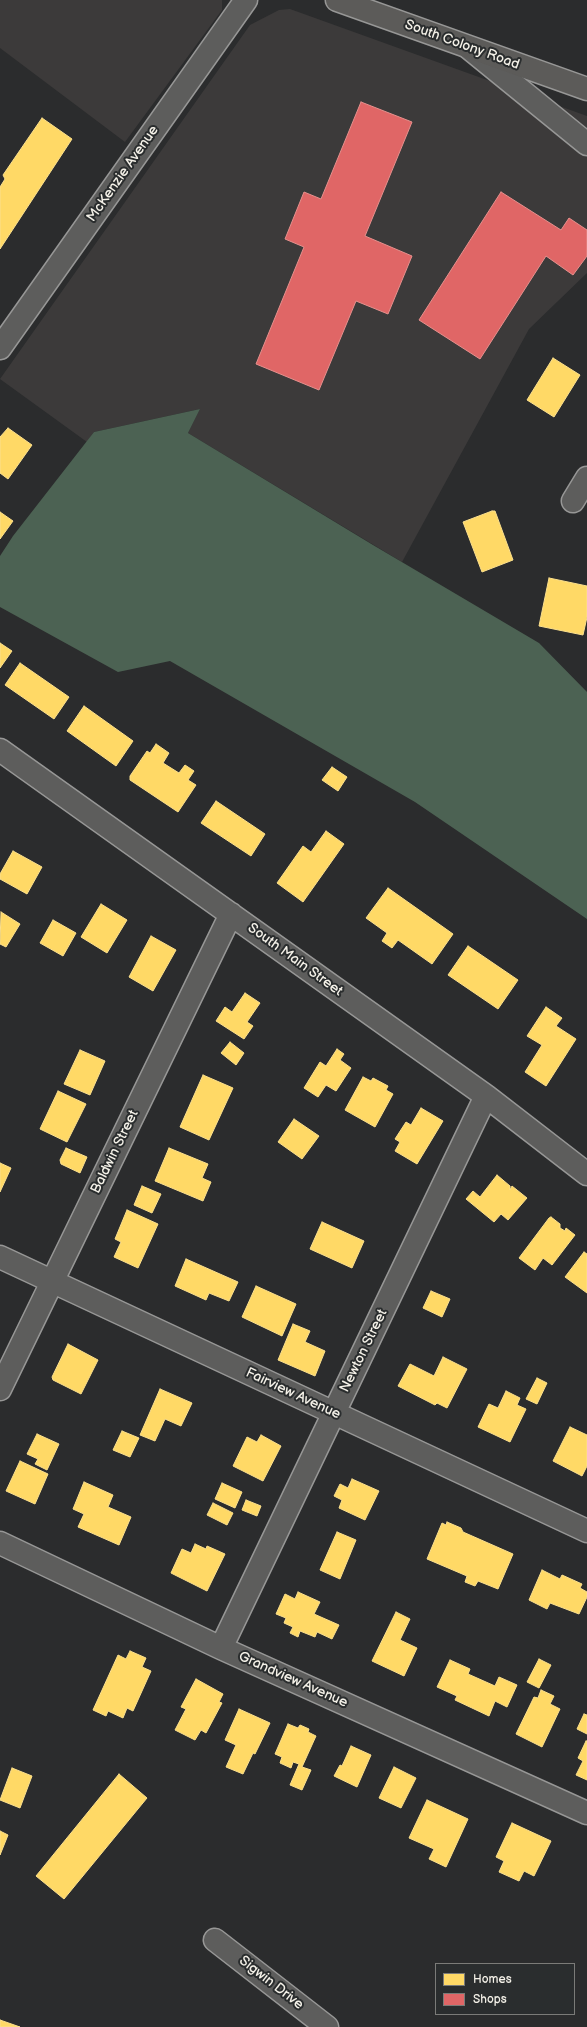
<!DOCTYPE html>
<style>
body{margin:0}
#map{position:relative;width:587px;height:2027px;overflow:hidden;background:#2b2c2d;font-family:"Balsamiq Sans",sans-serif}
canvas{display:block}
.legend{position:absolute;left:435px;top:1963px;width:140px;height:52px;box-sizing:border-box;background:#2a2d2e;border:1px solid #7b7b78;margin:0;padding:5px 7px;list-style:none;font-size:12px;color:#f4f1e8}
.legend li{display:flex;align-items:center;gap:8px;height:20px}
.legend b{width:20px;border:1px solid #7b7b78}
</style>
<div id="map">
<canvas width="587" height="2027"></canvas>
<ul class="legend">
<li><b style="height:11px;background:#ffd966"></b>Homes</li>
<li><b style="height:11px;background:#e06666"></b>Shops</li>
</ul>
</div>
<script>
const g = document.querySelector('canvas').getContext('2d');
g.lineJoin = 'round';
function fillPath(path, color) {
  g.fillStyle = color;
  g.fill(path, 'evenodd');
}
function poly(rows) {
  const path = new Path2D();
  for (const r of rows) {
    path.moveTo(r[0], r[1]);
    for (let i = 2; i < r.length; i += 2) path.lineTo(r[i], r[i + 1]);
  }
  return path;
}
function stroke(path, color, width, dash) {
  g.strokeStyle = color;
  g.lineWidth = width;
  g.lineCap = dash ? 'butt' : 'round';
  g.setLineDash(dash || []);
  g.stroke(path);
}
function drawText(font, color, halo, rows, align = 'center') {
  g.font = font + ' "Balsamiq Sans",sans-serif';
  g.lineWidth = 4;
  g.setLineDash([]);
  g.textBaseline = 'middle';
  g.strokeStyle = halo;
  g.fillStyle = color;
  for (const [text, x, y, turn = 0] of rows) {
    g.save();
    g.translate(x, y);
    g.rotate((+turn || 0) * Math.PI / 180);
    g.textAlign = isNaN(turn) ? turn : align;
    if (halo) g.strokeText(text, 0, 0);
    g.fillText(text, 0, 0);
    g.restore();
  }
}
fillPath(poly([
 [0,0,222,0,222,10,125,142,0,48],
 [290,9,587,116,587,273,529,329,402,562,188,433,200,409,94,432,87,442,0,379,250,25,279,10]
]), '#3c3a3a');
fillPath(poly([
 [200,409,188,433,373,545,539,643,587,692,587,919,415,802,170,661,118,672,0,607,0,556,13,536,94,432]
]), '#4c6253');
const homes = poly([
 [42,118,72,139,0,249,0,187,5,179,3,175,42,118],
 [553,358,580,375,554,417,527,400,553,358],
 [8,428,32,445,8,479,0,473,0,437,8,428],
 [492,511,495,511,513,560,482,572,463,522,492,511],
 [0,512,13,521,0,539,0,512],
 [549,578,587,586,587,617,583,635,539,626,549,578],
 [0,643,12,651,0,668,0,643],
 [20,663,69,697,54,719,5,685,20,663],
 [84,706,133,741,116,766,67,731,84,706],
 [156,744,169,753,163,763,179,773,185,765,194,771,188,780,196,785,178,812,130,780,130,776,147,751,150,753,156,744],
 [332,767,347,777,338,791,322,780,332,767],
 [216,801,265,834,251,856,201,823,216,801],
 [326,831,344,844,303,902,277,883,303,846,311,852,326,831],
 [13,851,42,867,27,894,0,879,0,874,13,851],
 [388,888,453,934,432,964,398,940,392,948,382,941,387,933,366,918,388,888],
 [101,904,127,920,107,953,81,937,101,904],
 [1,912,20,924,6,947,0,944,1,912],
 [53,920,76,933,63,956,40,943,53,920],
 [151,936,176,950,153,991,129,977,151,936],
 [468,946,518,980,498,1009,448,975,468,946],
 [245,993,260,1003,247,1022,253,1026,244,1039,216,1021,225,1007,232,1012,245,993],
 [546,1007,562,1018,556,1026,576,1039,546,1086,525,1072,542,1045,527,1036,546,1007],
 [230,1042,244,1053,236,1065,221,1053,230,1042],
 [337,1049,344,1054,340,1060,351,1068,336,1091,326,1085,318,1097,304,1088,320,1062,326,1066,337,1049],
 [80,1050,105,1061,90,1095,64,1084,80,1050],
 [203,1075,233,1088,209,1140,180,1127,203,1075],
 [363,1077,371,1081,373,1078,388,1086,386,1090,393,1094,375,1127,345,1110,363,1077],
 [58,1091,86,1104,67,1142,40,1129,58,1091],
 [421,1108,443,1121,417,1164,395,1151,400,1142,395,1139,406,1122,411,1125,421,1108],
 [294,1119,319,1136,302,1159,278,1142,294,1119],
 [66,1148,87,1157,80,1173,61,1164,60,1160,66,1148],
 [169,1148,208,1164,202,1178,211,1182,203,1201,155,1181,169,1148],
 [0,1163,11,1168,0,1192,0,1163],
 [497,1175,510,1186,510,1190,512,1186,527,1198,508,1220,501,1214,494,1222,466,1199,473,1191,480,1197,497,1175],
 [142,1186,161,1194,152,1213,134,1205,142,1186],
 [127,1210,158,1224,138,1268,114,1257,121,1242,115,1239,127,1210],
 [551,1217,560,1224,560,1228,565,1231,566,1228,575,1235,552,1265,543,1258,535,1270,519,1258,549,1218,551,1217],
 [322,1222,364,1241,352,1268,310,1249,322,1222],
 [584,1252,587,1254,587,1293,565,1277,584,1252],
 [186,1259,238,1282,229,1301,209,1293,206,1300,175,1286,186,1259],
 [256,1286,296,1304,282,1336,242,1317,256,1286],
 [431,1291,450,1299,442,1317,423,1308,431,1291],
 [293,1324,310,1331,305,1342,325,1351,315,1376,278,1360,293,1324],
 [68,1344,98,1360,81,1394,53,1380,52,1377,68,1344],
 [443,1357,467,1369,447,1408,437,1403,435,1405,398,1386,410,1364,434,1376,443,1357],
 [537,1378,547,1383,537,1404,526,1399,537,1378],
 [160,1389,192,1403,181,1426,165,1419,155,1441,140,1435,160,1389],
 [506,1391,520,1398,517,1405,526,1409,510,1442,478,1427,489,1404,498,1408,506,1391],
 [570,1427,587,1435,587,1466,582,1476,553,1461,570,1427],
 [122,1431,139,1438,130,1457,113,1450,122,1431],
 [37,1434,59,1444,47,1470,35,1464,38,1459,27,1454,37,1434],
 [261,1435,281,1446,263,1481,233,1466,247,1437,257,1442,261,1435],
 [20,1461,48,1474,35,1504,6,1491,20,1461],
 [352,1479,379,1491,365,1520,339,1508,342,1500,334,1496,340,1484,348,1488,352,1479],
 [84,1482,113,1495,108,1507,131,1517,119,1545,78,1527,84,1514,73,1509,84,1482],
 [222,1483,242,1492,235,1508,215,1499,222,1483],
 [246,1500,261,1506,257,1516,242,1510,246,1500],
 [213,1503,233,1513,227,1525,207,1515,213,1503],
 [447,1522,461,1528,463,1532,513,1554,498,1589,478,1581,475,1586,465,1582,467,1576,427,1559,442,1523,446,1525,447,1522],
 [337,1532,356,1540,340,1579,320,1570,337,1532],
 [195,1544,206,1549,207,1546,225,1554,207,1591,171,1573,182,1549,191,1553,195,1544],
 [542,1570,560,1579,562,1575,582,1584,580,1588,587,1592,587,1597,579,1614,550,1603,547,1609,529,1600,542,1570],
 [298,1592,320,1602,314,1614,339,1625,332,1639,317,1632,315,1637,300,1631,298,1637,290,1633,293,1627,284,1623,286,1618,276,1614,285,1594,295,1599,298,1592],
 [396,1612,410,1619,400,1640,417,1648,404,1676,372,1661,396,1612],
 [130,1651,146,1658,142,1667,151,1671,133,1711,127,1708,123,1718,108,1711,106,1716,93,1710,118,1655,126,1659,130,1651],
 [539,1659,551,1665,539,1688,527,1682,539,1659],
 [450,1660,470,1669,468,1674,495,1686,499,1677,517,1685,507,1707,495,1701,489,1716,455,1700,457,1696,437,1687,450,1660],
 [196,1679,223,1694,219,1702,222,1703,206,1733,201,1730,195,1740,175,1730,186,1709,181,1707,196,1679],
 [541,1690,554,1696,550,1704,560,1709,542,1747,516,1734,534,1697,538,1698,541,1690],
 [239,1709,270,1723,255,1754,253,1753,243,1774,226,1767,236,1745,225,1740,239,1709],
 [584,1714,587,1715,587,1734,577,1729,584,1714],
 [288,1724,298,1728,300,1725,309,1729,308,1732,316,1736,302,1767,311,1770,302,1790,290,1785,299,1764,293,1762,291,1768,280,1763,282,1757,275,1754,288,1724],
 [586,1741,587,1741,587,1780,576,1775,583,1761,578,1758,586,1741],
 [351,1746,371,1755,357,1787,334,1776,340,1765,342,1766,351,1746],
 [394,1767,416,1778,401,1808,379,1798,394,1767],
 [12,1768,32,1776,20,1808,0,1800,12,1768],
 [119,1774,147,1798,64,1899,36,1876,119,1774],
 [427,1800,468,1819,446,1867,429,1859,434,1849,409,1838,427,1800],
 [512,1823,551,1841,534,1876,524,1871,519,1881,499,1872,504,1861,496,1857,512,1823],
 [0,1831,8,1835,0,1855,0,1831],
 [0,2020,20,2027,0,2027,0,2020]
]);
fillPath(homes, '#ffd966');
stroke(homes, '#fce08d', 1);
const shops = poly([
 [361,102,412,122,365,236,412,256,388,314,356,301,319,390,256,364,304,247,285,239,304,192,321,199,361,102],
 [501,192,561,230,569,218,587,230,587,256,573,275,546,256,480,359,419,320,501,192]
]);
fillPath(shops, '#e06666');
stroke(shops, '#e6908d', 1);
const street = poly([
 [469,48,587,144],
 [0,348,246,0],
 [573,501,587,478],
 [0,750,486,1096,587,1174],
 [0,1257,587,1531],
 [0,1389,231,914],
 [0,1543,221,1648,587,1813],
 [221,1648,486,1096],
 [215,1940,327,2027]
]);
const primary = poly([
 [337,0,587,89]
]);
stroke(street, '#979796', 25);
stroke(primary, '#979796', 25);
stroke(street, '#5d5d5c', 22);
stroke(primary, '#5c5b59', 22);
drawText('14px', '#f4f1e8', '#2a2d2e', [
 ["South Colony Road",462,45,20],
 ["McKenzie Avenue",123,174,-55],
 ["South Main Street",295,960,36],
 ["Baldwin Street",115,1152,-64],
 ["Newton Street",364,1351,-64],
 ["Fairview Avenue",293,1394,25],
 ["Grandview Avenue",293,1680,24],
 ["Sigwin Drive",271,1983,38]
]);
</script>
